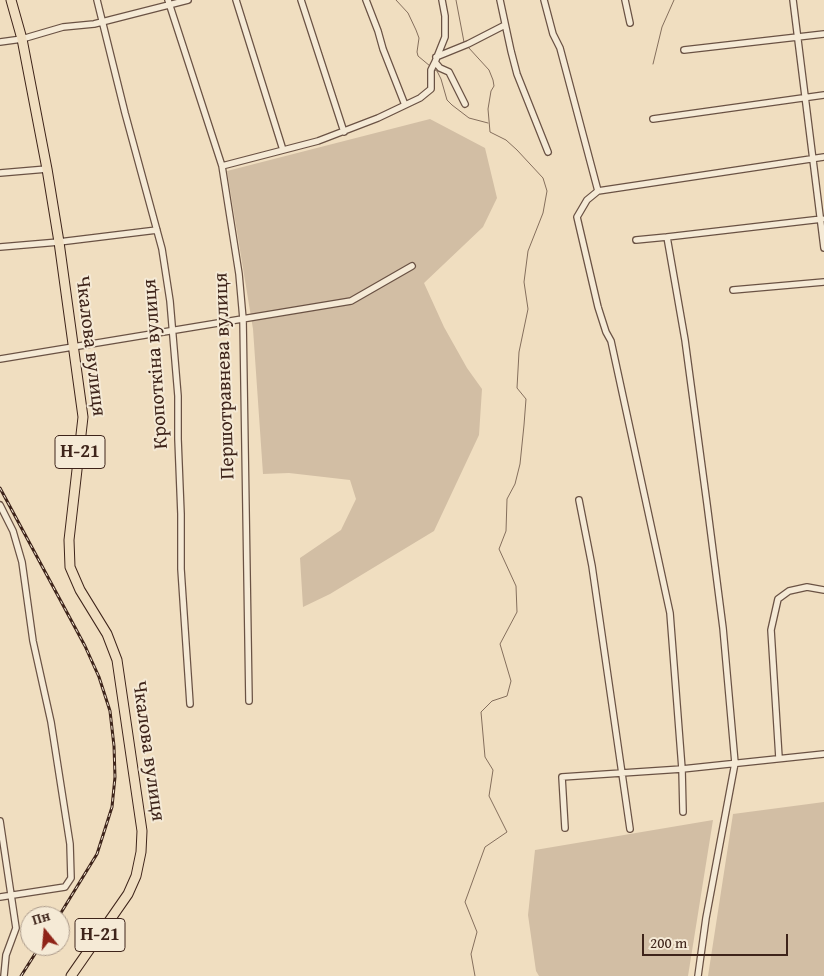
<!DOCTYPE html>
<meta charset="utf-8">
<style>
body{margin:0}
#map{position:relative;width:824px;height:976px;overflow:hidden;background:#f0dec0;font-family:"Gentium Book Plus",serif}
canvas{display:block}
.north{position:absolute;left:20px;top:906px;width:50px;height:50px;box-sizing:border-box;background:#f5ead6;border:1px solid #ac9b8b;border-radius:50%;rotate:343deg;font-size:14px;font-weight:700;line-height:20px;text-align:center;color:#3e241a}
.north::after{content:'';display:block;margin:auto;width:18px;height:22px;background:#8f2418;clip-path:polygon(50% 0,100% 100%,50% 72%,0 100%)}
.scale{position:absolute;left:642px;top:934px;width:146px;height:22px;box-sizing:border-box;border:2px solid #3e241a;border-top:0;padding-left:6px;font-size:15px;line-height:18px;white-space:nowrap;color:#3e241a;-webkit-text-stroke:4px #f5ead6;paint-order:stroke}
</style>
<div id="map">
<canvas width="824" height="976"></canvas>
<div class="north">Пн</div>
<div class="scale">200 m</div>
</div>
<script>
const g = document.querySelector('canvas').getContext('2d');
g.lineJoin = 'round';
function fillPath(path, color) {
  g.fillStyle = color;
  g.fill(path, 'evenodd');
}
function poly(rows) {
  const path = new Path2D();
  for (const r of rows) {
    path.moveTo(r[0], r[1]);
    for (let i = 2; i < r.length; i += 2) path.lineTo(r[i], r[i + 1]);
  }
  return path;
}
function stroke(path, color, width, dash) {
  g.strokeStyle = color;
  g.lineWidth = width;
  g.lineCap = dash ? 'butt' : 'round';
  g.setLineDash(dash || []);
  g.stroke(path);
}
function drawText(font, color, halo, rows, align = 'center') {
  g.font = font + ' "Gentium Book Plus",serif';
  g.lineWidth = 4;
  g.setLineDash([]);
  g.textBaseline = 'middle';
  g.strokeStyle = halo;
  g.fillStyle = color;
  for (const [text, x, y, turn = 0] of rows) {
    g.save();
    g.translate(x, y);
    g.rotate((+turn || 0) * Math.PI / 180);
    g.textAlign = isNaN(turn) ? turn : align;
    if (halo) g.strokeText(text, 0, 0);
    g.fillText(text, 0, 0);
    g.restore();
  }
}
fillPath(poly([
 [430,119,485,148,497,198,483,227,424,283,444,327,467,368,482,389,479,435,434,531,330,594,303,607,300,558,341,530,356,499,350,480,289,473,263,474,253,329,227,171],
 [824,802,824,976,708,976,733,814],
 [713,820,688,976,539,976,536,971,528,915,535,850]
]), '#d2bea4');
stroke(poly([
 [396,0,408,13,416,30,419,38,417,52,418,56,430,66],
 [456,0,464,42],
 [468,47,489,70,493,80,494,86,491,91,488,109,490,132,506,140,517,150,543,178,547,191,543,213,528,251,524,282,528,309,519,352,517,388,526,399,524,425,520,464,515,484,507,499,506,531,499,549,516,586,517,612,500,644,511,681,507,696,492,701,481,712,485,757,493,770,489,796,507,832,485,847,465,902,477,932,471,954,475,976],
 [653,64,662,27,674,0],
 [433,69,437,71,441,79,447,100,452,105,469,118,488,123]
]), '#846e5c', 1);
const minor = poly([
 [97,0,125,113,162,249,170,301,178,396,178,439,181,514,181,569,190,704],
 [168,0,222,166,239,274,243,319,249,701],
 [236,0,283,150],
 [301,0,344,132],
 [366,0,378,31,383,49,405,105],
 [442,0,445,16,445,37,435,62,440,68,449,72,465,104],
 [500,0,511,51,517,74,548,152],
 [544,0,553,34,560,48,598,191],
 [625,0,630,23],
 [793,0,824,248],
 [0,42,22,39,63,27,94,24,188,0],
 [684,50,824,34],
 [436,57,468,44,505,25],
 [653,119,824,95],
 [222,166,318,141,378,118,420,98,431,89,431,70,435,62],
 [0,173,47,169],
 [667,237,685,340,707,504,723,628,735,763,706,918,698,976],
 [636,240,667,237,822,219],
 [0,247,59,242,157,230],
 [733,290,824,282],
 [0,359,351,301,412,266],
 [579,500,592,566,630,829],
 [0,505,13,531,22,562,33,641,51,722,70,844,71,878,65,887,0,897],
 [779,758,771,630,778,599,789,591,807,587,824,590],
 [683,812,682,769,670,613,611,341,606,332,598,307,577,217,587,200,598,191,824,157],
 [0,821,16,928,6,955,4,976],
 [565,828,562,777,682,769,824,754]
]);
const primary = poly([
 [11,0,22,39,47,169,59,242,83,417,69,540,70,567,80,590,107,634,117,660,142,831,141,852,136,876,128,894,71,976]
]);
stroke(minor, '#6a5244', 8);
stroke(primary, '#3e241a', 11);
stroke(minor, '#f5ead6', 5.5);
stroke(primary, '#f0dec0', 9);
const rail = poly([
 [0,488,85,646,99,677,110,711,114,746,115,777,112,807,97,854,59,916],
 [21,976,40,946]
]);
stroke(rail, '#3e241a', 3);
stroke(rail, '#f5ead6', 1, [4]);
for (const [x, y, w] of [
 [80,452,50],
 [100,935,50]
]) {
  const box = new Path2D();
  box.roundRect(x - w / 2, y - 16.5, w, 33, 4);
  g.fillStyle = '#f5ead6';
  g.fill(box);
  stroke(box, '#3e241a', 1);
}
drawText('bold 19px', '#3e241a', null, [
 ["Н-21",80,452],
 ["Н-21",100,935]
]);
drawText('20px', '#3e241a', '#f5ead6', [
 ["Чкалова вулиця",90,346,83],
 ["Кропоткіна вулиця",156,364,-94],
 ["Першотравнева вулиця",225,376,-92],
 ["Чкалова вулиця",148,751,82]
]);
</script>
